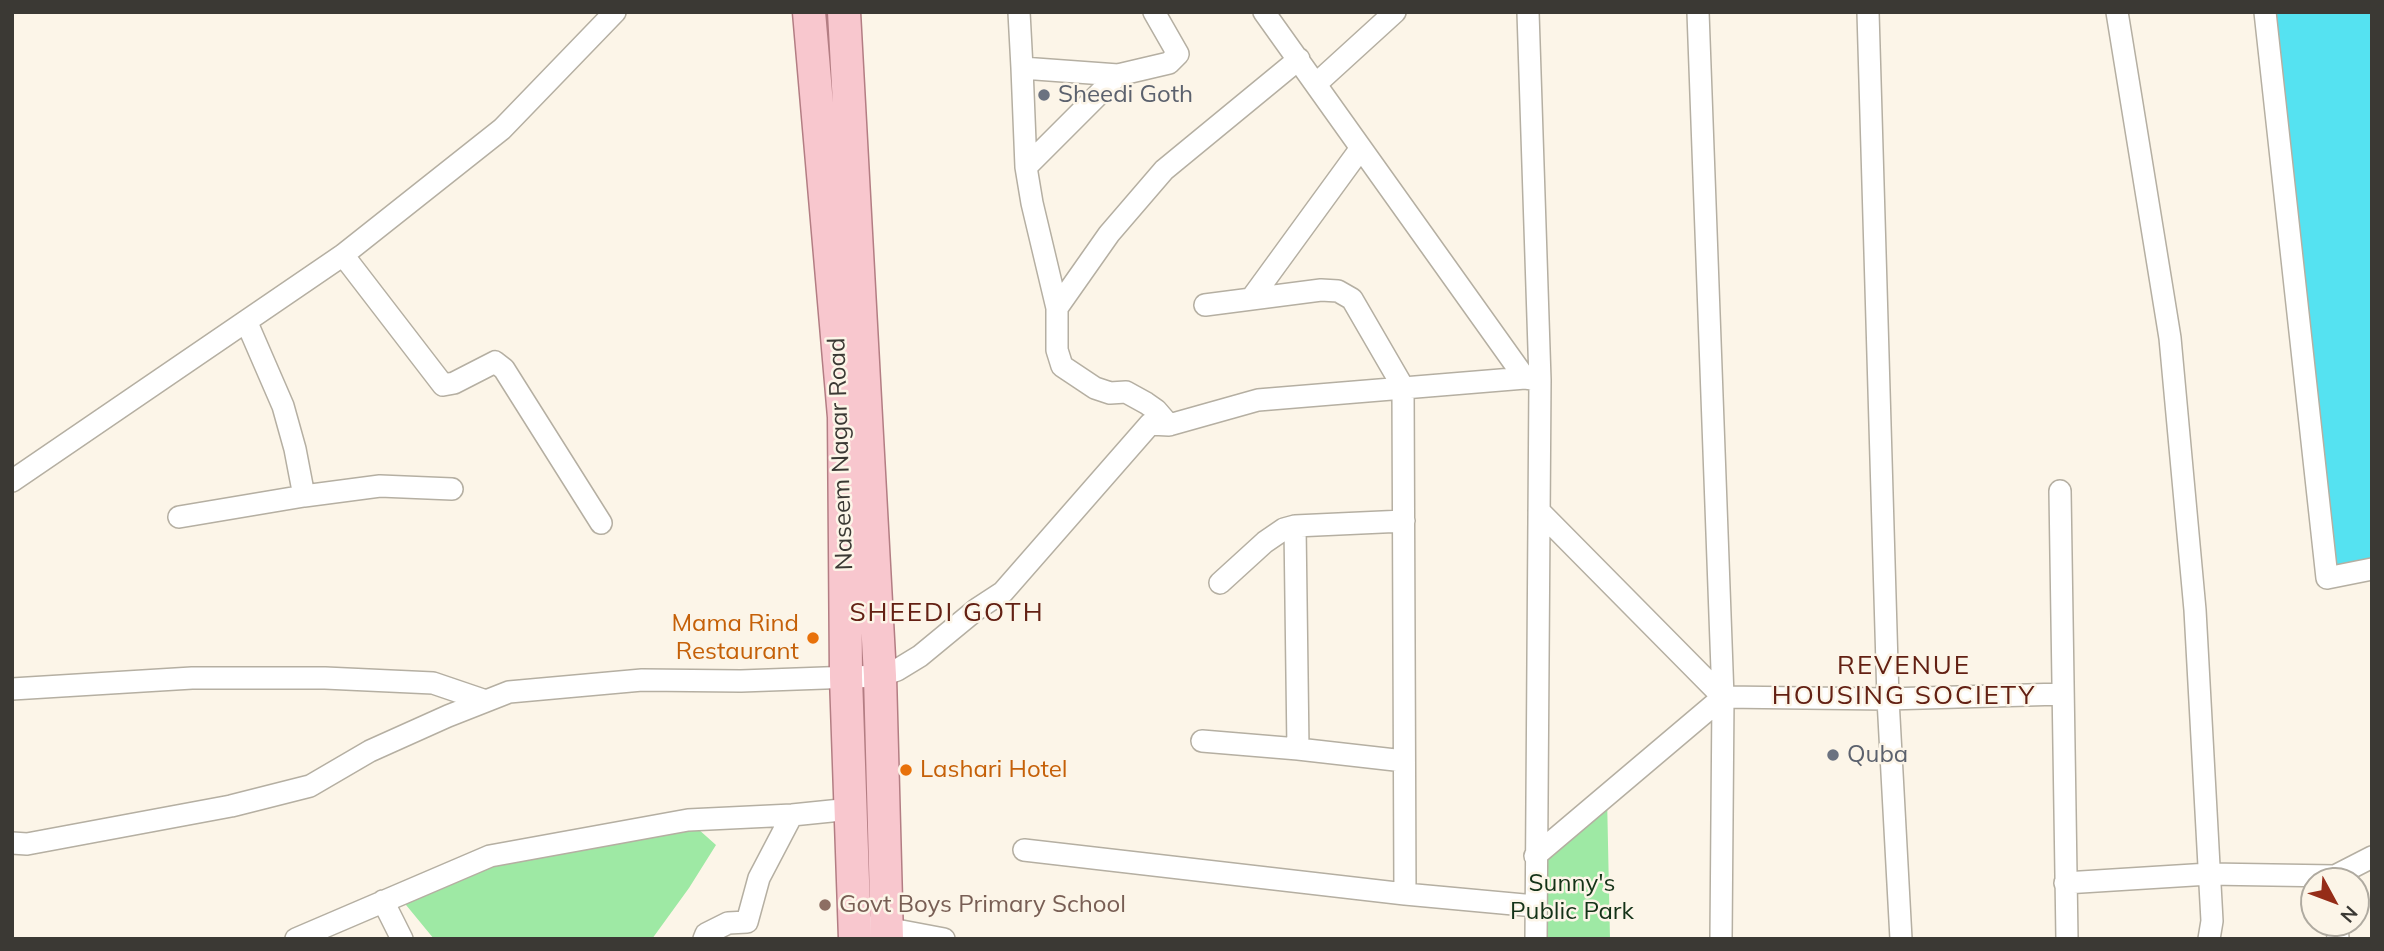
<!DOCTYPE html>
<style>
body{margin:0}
#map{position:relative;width:2384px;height:951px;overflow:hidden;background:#fcf5e8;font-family:Mulish,sans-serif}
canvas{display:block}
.frame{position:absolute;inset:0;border:14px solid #3b3934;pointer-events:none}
.north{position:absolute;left:2300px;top:867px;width:70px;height:70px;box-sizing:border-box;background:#fcf5e8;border:2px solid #afaaa0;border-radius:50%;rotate:131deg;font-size:19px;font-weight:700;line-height:28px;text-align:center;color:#3b3934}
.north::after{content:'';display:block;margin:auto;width:24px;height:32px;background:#952c18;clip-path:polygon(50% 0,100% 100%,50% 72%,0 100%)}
</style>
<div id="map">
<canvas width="2384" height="951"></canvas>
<div class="frame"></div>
<div class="north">N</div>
</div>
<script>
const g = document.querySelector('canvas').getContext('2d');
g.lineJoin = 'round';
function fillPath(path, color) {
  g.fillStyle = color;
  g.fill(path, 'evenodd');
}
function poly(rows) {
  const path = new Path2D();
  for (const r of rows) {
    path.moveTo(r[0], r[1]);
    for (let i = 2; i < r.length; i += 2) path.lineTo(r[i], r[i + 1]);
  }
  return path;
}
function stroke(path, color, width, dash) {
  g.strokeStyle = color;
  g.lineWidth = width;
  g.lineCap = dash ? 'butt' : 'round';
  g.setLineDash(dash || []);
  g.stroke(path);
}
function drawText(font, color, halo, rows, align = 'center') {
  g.font = font + ' Mulish,sans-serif';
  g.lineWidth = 5;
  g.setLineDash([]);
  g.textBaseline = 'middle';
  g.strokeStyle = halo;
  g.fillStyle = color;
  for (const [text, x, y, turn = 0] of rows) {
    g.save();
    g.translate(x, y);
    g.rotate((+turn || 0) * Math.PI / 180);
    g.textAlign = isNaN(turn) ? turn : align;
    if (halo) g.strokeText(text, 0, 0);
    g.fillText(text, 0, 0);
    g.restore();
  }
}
fillPath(poly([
 [1607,796,1610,939,1536,939,1535,856],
 [688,820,716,845,689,888,652,939,434,939,397,894,490,856]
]), '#9ee9a4');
fillPath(poly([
 [2265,12,2372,12,2372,569,2327,578]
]), '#55e2f1');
const minor = poly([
 [1019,12,1022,68],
 [1264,12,1525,378],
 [1698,12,1723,697,1721,939],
 [1868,12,1888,699,1901,939],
 [2117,12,2170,338,2195,610,2212,921,2209,939],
 [2265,12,2327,578,2372,569],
 [1316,84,1395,12],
 [1026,167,1118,75],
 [343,255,443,385,454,383,495,362,504,369,601,523],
 [1251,299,1361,148],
 [1057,308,1032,203,1026,167,1022,68,1118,75,1169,63,1178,54,1154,12],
 [247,323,283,406,295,449,304,496],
 [1169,425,1156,410,1146,403,1126,392,1110,393,1095,388,1062,366,1057,350,1057,308,1109,234,1164,170,1299,59],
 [12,481,343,255,502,129,615,12],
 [2060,491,2067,939],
 [1539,511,1723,697],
 [179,517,304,496,380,486,452,489],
 [1220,583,1265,542,1284,529,1295,526,1404,521],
 [12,689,192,678,325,678,433,683,486,701],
 [1202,741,1298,749,1295,526],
 [1298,749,1404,761],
 [12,843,27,844,231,806,310,786,370,751,448,716,509,692,642,680,741,681,880,676,897,670,920,656,977,609,1003,592,1150,424,1169,425,1258,400,1525,378,1540,380,1528,12],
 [1024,850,1405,894,1403,387,1352,299,1338,291,1321,290,1205,305],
 [1535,856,1723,697,1888,699,2062,694],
 [2065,883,2209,874,2335,876,2372,857],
 [1405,894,1535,906],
 [383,901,402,939],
 [2337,923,2338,939],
 [875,926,944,939],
 [296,939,490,856,688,820,792,815,851,809],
 [704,939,706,934,728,923,747,922,759,878,792,815],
 [1536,939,1540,380]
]);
const primary = poly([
 [809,12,844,417,846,677,855,939],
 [844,12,880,676,887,939]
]);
stroke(minor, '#b5afa2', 24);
stroke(primary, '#b37d83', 35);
stroke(minor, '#fff', 21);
stroke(primary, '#f8c7ce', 32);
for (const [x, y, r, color] of [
 [1044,95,7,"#6b7280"],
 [813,638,7,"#e8710a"],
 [1833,755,7,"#6b7280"],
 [906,770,7,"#e8710a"],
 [825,905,7,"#8d6e63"]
]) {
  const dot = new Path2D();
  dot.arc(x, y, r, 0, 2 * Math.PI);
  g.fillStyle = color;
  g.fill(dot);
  stroke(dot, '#fcf5e8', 2.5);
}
drawText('24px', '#5b616d', '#fcf5e8', [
 ["Sheedi Goth",1058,95],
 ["Quba",1847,755]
], 'left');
drawText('24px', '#3b3934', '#fcf5e8', [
 ["Naseem Nagar Road",841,454,-92]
]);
drawText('24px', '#c56008', '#fcf5e8', [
 ["Mama Rind",799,624],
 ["Restaurant",799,652],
 ["Lashari Hotel",920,770,"left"]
], 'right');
drawText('24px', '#133217', '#fcf5e8', [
 ["Sunny's",1572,884],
 ["Public Park",1572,912]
]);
drawText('24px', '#785e54', '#fcf5e8', [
 ["Govt Boys Primary School",839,905]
], 'left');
g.letterSpacing = '2px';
drawText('26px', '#632013', '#fcf5e8', [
 ["SHEEDI GOTH",947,613],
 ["REVENUE",1904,666],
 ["HOUSING SOCIETY",1904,696]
]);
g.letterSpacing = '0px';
</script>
